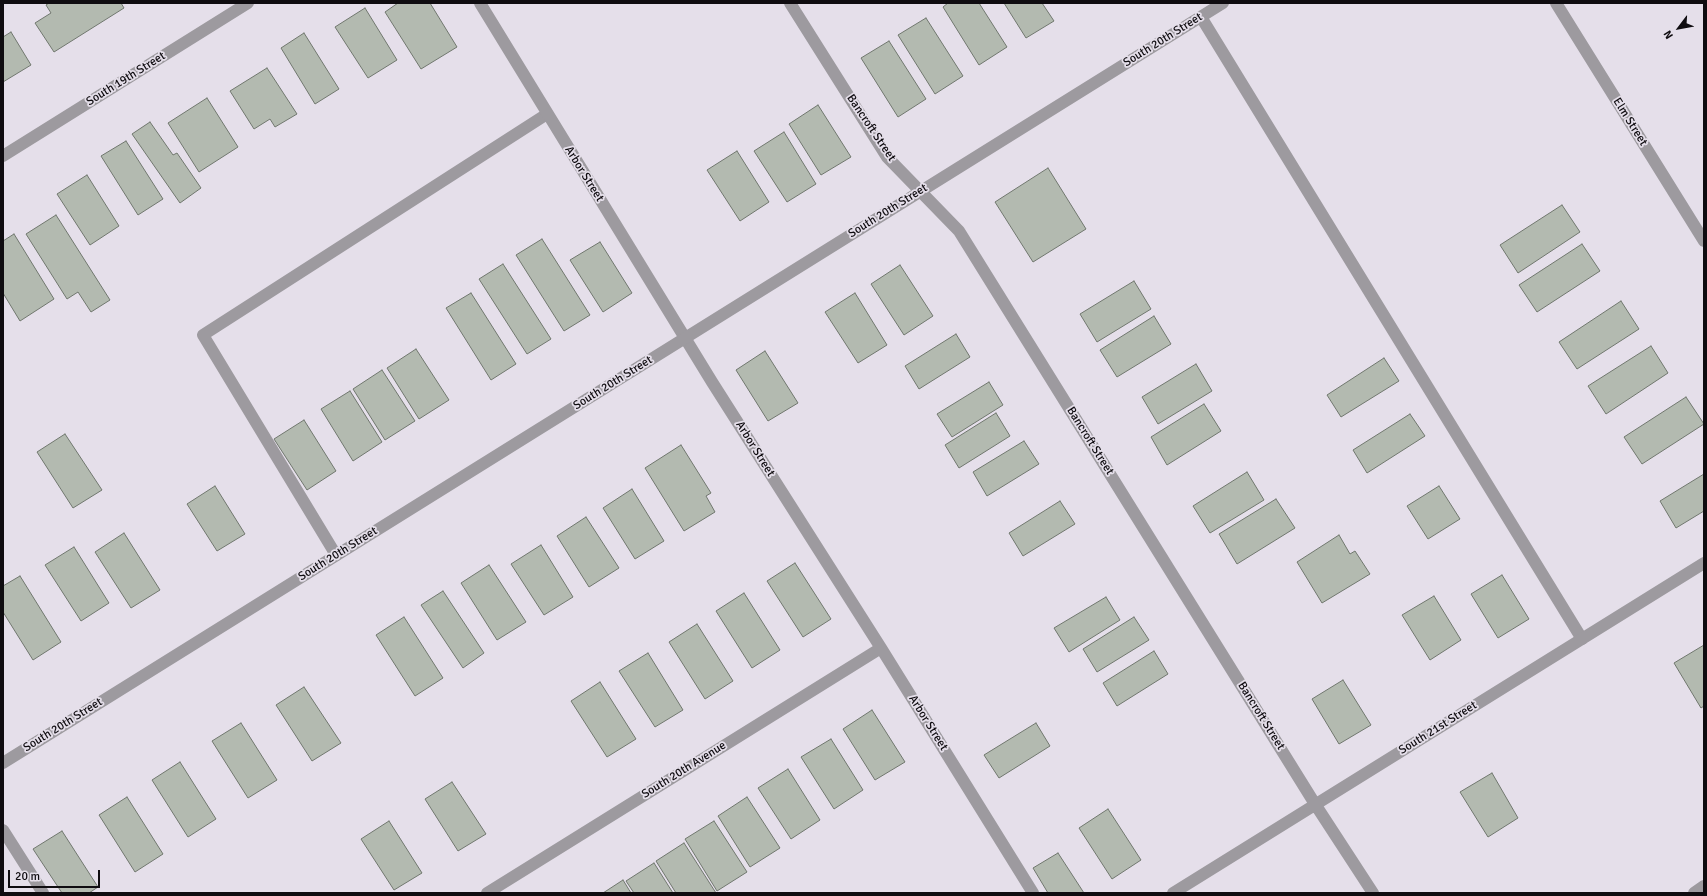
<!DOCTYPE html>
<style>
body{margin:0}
#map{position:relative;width:1707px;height:896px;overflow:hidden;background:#e5dfea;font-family:Signika,sans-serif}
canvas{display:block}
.frame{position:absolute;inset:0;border:4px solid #0f0c10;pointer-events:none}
.north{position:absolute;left:1659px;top:8px;width:40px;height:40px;-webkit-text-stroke:3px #e5dfea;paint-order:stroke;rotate:238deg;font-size:11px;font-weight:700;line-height:16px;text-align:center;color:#0f0c10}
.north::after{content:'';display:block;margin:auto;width:14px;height:18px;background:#0f0c10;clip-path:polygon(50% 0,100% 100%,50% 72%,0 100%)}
.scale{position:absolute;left:8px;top:870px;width:92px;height:18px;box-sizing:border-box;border:2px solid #0f0c10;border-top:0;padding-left:5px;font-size:12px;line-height:14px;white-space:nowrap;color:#0f0c10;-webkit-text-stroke:3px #e5dfea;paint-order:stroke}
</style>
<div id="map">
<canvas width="1707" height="896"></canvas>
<div class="frame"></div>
<div class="north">N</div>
<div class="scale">20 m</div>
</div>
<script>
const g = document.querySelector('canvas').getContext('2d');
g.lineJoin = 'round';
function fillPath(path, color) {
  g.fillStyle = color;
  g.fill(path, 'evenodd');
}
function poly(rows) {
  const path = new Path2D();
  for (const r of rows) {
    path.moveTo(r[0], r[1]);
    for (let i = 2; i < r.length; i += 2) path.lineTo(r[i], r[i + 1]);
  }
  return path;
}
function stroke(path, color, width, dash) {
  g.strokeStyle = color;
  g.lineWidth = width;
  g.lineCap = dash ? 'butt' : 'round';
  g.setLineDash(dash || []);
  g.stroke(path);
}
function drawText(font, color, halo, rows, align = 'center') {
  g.font = font + ' Signika,sans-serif';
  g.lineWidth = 3.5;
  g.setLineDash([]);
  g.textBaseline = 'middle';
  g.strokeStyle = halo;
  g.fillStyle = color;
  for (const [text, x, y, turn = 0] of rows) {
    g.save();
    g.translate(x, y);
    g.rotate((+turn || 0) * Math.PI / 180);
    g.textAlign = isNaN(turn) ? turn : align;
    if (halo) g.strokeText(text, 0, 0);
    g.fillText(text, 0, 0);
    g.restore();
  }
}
const building = poly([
 [49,3,121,3,124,8,54,52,35,23,51,13,46,5,49,3],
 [398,3,430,3,457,47,421,69,385,12,398,3],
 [948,3,979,3,1007,47,979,65,943,7,948,3],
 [1004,3,1042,3,1054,21,1026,38,1004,3],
 [365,8,397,60,368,78,335,27,365,8],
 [926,18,963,76,935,94,898,35,926,18],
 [11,32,31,65,3,82,3,37,11,32],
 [304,33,339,89,315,104,281,48,304,33],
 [889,41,926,99,898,117,861,58,889,41],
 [267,68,297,114,275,127,270,119,254,129,230,91,267,68],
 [207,98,238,147,199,172,168,123,207,98],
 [818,105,851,157,821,175,789,124,818,105],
 [150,122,173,155,177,153,201,188,180,203,132,134,150,122],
 [784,132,816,184,787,202,754,151,784,132],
 [126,141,163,199,138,215,101,156,126,141],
 [737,151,769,202,740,221,707,170,737,151],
 [1048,168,1086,229,1033,262,995,202,1048,168],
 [87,175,119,226,90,245,57,194,87,175],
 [1562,205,1580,232,1518,273,1500,245,1562,205],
 [56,215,110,300,91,312,78,292,67,299,26,234,56,215],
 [14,234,54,299,20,321,3,293,3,241,14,234],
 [542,239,590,315,564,331,516,255,542,239],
 [600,242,632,293,603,312,570,260,600,242],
 [1582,244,1600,271,1537,312,1519,285,1582,244],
 [503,264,551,339,527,354,479,279,503,264],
 [900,265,933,316,904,335,871,284,900,265],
 [1134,281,1151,309,1097,342,1080,314,1134,281],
 [471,293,516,364,491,380,446,308,471,293],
 [855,293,887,345,858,363,825,312,855,293],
 [1621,301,1639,329,1577,369,1559,342,1621,301],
 [1154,316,1171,344,1117,377,1100,350,1154,316],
 [956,334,970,357,919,389,905,366,956,334],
 [1651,346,1668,373,1606,414,1588,386,1651,346],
 [416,349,449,400,419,419,387,368,416,349],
 [765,351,798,403,768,421,736,370,765,351],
 [1384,358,1399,381,1341,417,1327,395,1384,358],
 [1196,364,1212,391,1158,424,1142,397,1196,364],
 [382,370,415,421,385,440,353,389,382,370],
 [989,382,1003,405,952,437,937,414,989,382],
 [350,391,382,442,353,461,321,409,350,391],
 [1686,397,1704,424,1642,464,1624,437,1686,397],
 [1204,404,1221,431,1167,465,1151,437,1204,404],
 [996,413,1010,436,959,468,945,445,996,413],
 [1410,414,1425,436,1367,473,1353,450,1410,414],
 [304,420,336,471,307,490,274,439,304,420],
 [65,434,102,490,73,508,37,452,65,434],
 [1024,441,1039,464,987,496,973,472,1024,441],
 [681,445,711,493,706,496,715,512,684,531,645,468,681,445],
 [1247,472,1264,500,1210,533,1193,506,1247,472],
 [1704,474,1704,511,1676,528,1660,501,1704,474],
 [215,486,245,534,217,551,187,504,215,486],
 [1439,486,1460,519,1428,539,1407,506,1439,486],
 [632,489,664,541,635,559,603,508,632,489],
 [1276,499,1295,528,1237,564,1219,534,1276,499],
 [1060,501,1075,524,1023,556,1009,533,1060,501],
 [586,517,619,568,589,587,557,536,586,517],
 [124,533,160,590,131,608,95,552,124,533],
 [1339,535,1350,554,1355,551,1370,574,1322,603,1297,562,1339,535],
 [541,545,573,597,544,615,511,564,541,545],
 [74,547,109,603,81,621,45,565,74,547],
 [795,563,831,619,803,637,767,581,795,563],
 [489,565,526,622,497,640,461,583,489,565],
 [1502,575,1529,619,1498,638,1471,594,1502,575],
 [20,576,61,642,33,660,3,612,3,586,20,576],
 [443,591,484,653,463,668,421,605,443,591],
 [744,593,780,650,752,668,716,611,744,593],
 [1434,596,1461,640,1430,660,1402,615,1434,596],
 [1106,597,1120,620,1069,652,1054,628,1106,597],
 [404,617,443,678,415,696,376,635,404,617],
 [1134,617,1149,640,1097,672,1083,649,1134,617],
 [697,624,733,681,705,699,669,642,697,624],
 [1704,645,1704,706,1701,708,1674,663,1704,645],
 [1154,651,1168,674,1117,706,1103,683,1154,651],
 [648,653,683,710,655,727,619,671,648,653],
 [1343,680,1371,725,1339,744,1312,699,1343,680],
 [600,682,636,739,607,757,571,701,600,682],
 [304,687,341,743,312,761,276,705,304,687],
 [872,710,905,762,875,780,843,729,872,710],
 [241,723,277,780,248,798,212,741,241,723],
 [1036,723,1050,746,999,778,984,755,1036,723],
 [831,739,863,790,834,809,801,757,831,739],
 [180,762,216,819,188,837,152,780,180,762],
 [788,769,820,820,791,839,758,788,788,769],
 [1492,773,1518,818,1488,837,1460,792,1492,773],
 [452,782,486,834,458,851,425,799,452,782],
 [127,797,163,854,135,872,99,815,127,797],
 [747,797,780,848,750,867,718,816,747,797],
 [1108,809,1141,860,1112,879,1079,828,1108,809],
 [389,821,422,873,394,890,361,839,389,821],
 [714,821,747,872,717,891,685,839,714,821],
 [62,831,98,887,89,893,62,893,33,849,62,831],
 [684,843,716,893,676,893,656,861,684,843],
 [1058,853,1084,893,1048,893,1033,868,1058,853],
 [654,863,673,893,634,893,626,881,654,863],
 [623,880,631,893,603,893,623,880]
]);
fillPath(building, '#b3bab0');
stroke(building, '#70776e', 1);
stroke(poly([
 [1201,17,1582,639],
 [336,555,203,335,547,114],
 [3,830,43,893],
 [1694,893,1704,886]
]), '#9d9a9f', 12);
stroke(poly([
 [480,3,712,382,881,648,1033,893],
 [790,3,887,157,959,231,1315,804,1373,893],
 [1556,3,1704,241],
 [3,156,248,3],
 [487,893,881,648],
 [1173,893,1704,563]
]), '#9d9a9f', 12);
stroke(poly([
 [3,763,1223,3]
]), '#9d9a9f', 12);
drawText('12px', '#0f0c10', '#e5dfea', [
 ["South 20th Street",1163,40,-32],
 ["South 19th Street",126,79,-32],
 ["Elm Street",1630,122,58],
 ["Bancroft Street",871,128,56],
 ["Arbor Street",584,174,58],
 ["South 20th Street",888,211,-32],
 ["South 20th Street",613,383,-32],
 ["Bancroft Street",1090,441,58],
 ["Arbor Street",755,449,58],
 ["South 20th Street",338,554,-32],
 ["Bancroft Street",1261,716,58],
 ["Arbor Street",928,723,58],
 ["South 20th Street",63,725,-32],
 ["South 21st Street",1438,728,-32],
 ["South 20th Avenue",684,770,-32]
]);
</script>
